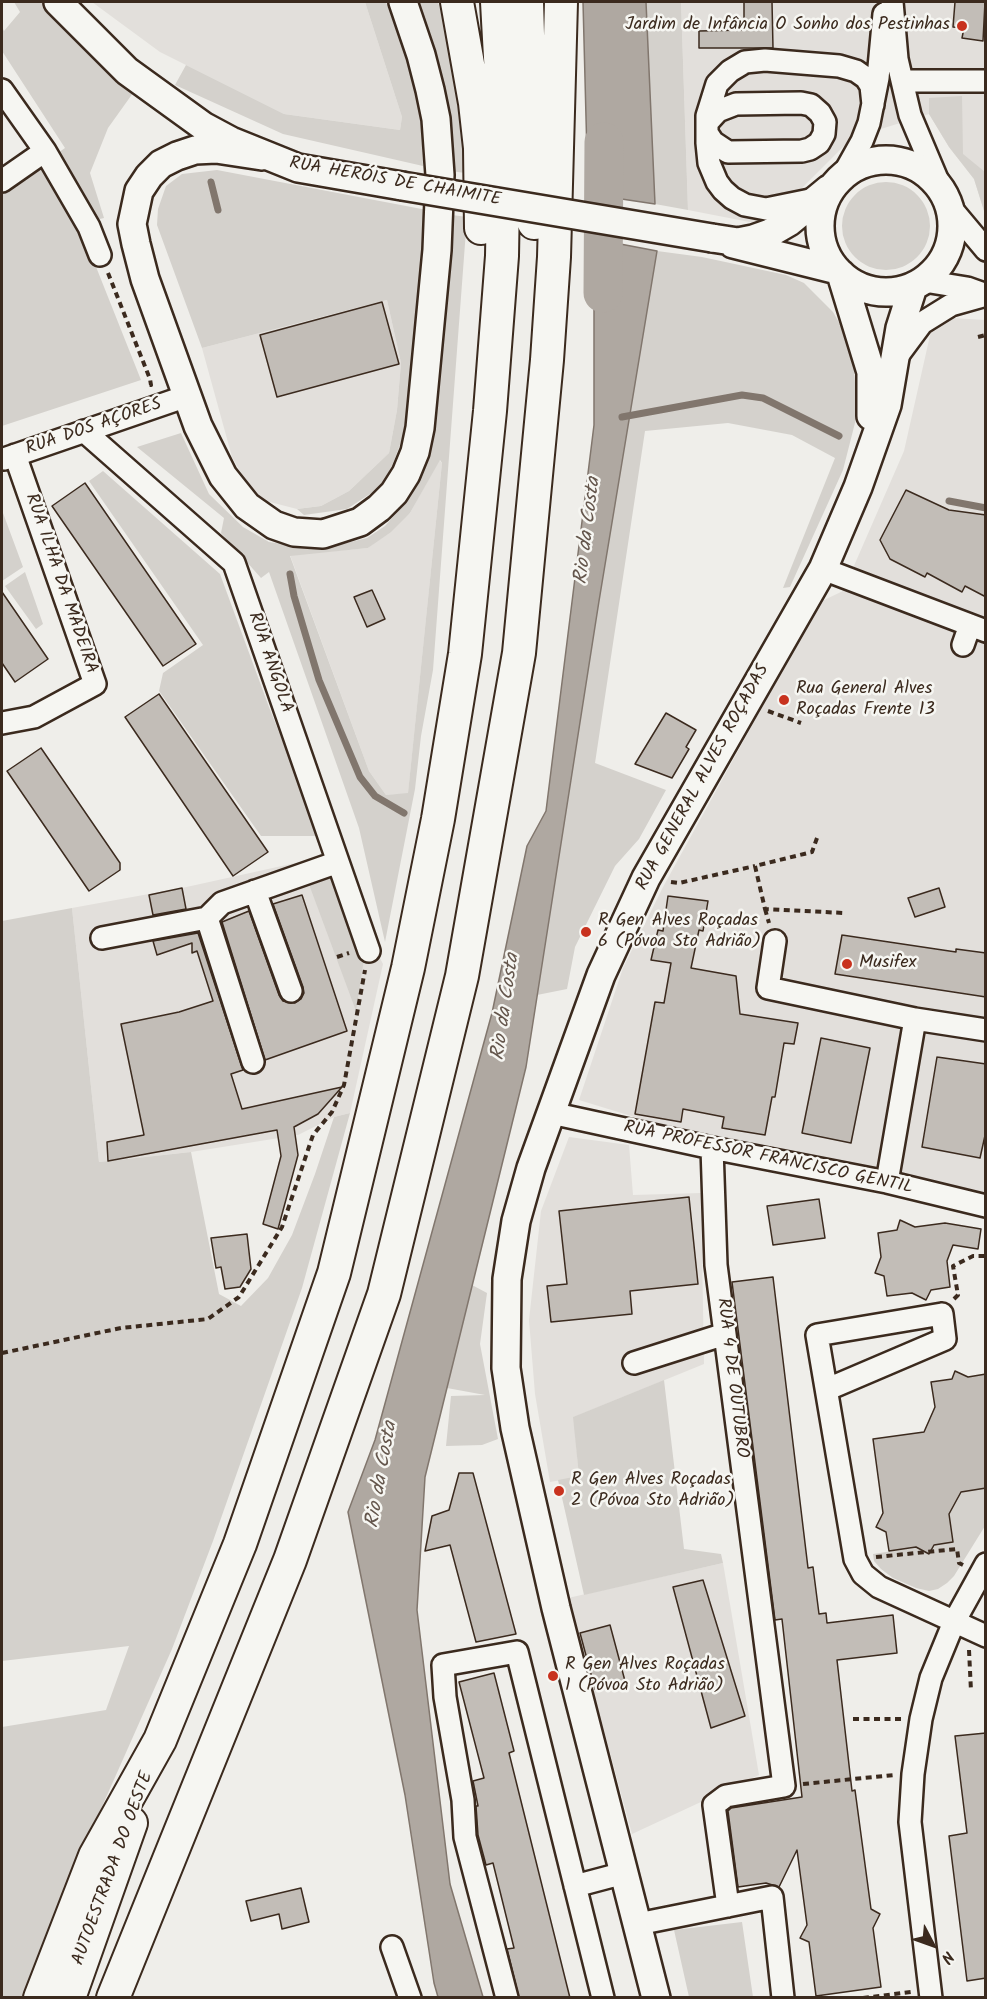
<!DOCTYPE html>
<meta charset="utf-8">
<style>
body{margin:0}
#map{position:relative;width:987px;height:1999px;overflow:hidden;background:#efeeea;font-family:Kalam,sans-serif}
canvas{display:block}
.frame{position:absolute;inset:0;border:3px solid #3b2a1e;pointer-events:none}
.north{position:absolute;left:903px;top:1915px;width:60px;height:60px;-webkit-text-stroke:4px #f6f6f2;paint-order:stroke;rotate:131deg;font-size:16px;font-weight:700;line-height:24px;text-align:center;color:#3b2a1e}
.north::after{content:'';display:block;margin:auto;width:21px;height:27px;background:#3b2a1e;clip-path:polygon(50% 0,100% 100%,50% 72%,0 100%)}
</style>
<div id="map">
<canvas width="987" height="1999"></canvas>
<div class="frame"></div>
<div class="north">N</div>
</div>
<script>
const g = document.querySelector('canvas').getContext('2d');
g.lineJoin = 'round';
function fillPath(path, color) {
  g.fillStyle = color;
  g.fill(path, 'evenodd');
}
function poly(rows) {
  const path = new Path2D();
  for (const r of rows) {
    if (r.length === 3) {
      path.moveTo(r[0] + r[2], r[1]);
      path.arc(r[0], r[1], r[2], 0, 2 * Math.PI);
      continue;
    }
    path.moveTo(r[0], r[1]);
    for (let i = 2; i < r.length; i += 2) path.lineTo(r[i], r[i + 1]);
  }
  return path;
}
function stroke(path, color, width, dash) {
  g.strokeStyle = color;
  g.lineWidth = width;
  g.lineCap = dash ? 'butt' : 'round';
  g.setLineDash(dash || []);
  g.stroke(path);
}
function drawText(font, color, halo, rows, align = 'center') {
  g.font = font + ' Kalam,sans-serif';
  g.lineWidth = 5;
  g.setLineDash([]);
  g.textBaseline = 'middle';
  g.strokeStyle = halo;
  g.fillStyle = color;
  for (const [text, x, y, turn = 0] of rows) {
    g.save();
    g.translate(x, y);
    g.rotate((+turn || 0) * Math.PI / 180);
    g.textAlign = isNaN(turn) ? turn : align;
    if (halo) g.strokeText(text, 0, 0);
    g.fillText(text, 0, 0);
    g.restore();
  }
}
fillPath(poly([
 [92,2,365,2,402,117,400,130,284,114,160,52],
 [681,2,985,2,985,214,974,179,949,147,929,114,852,138,765,225,688,210],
 [387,300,401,363,397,410,389,453,349,491,321,506,297,509,266,501,250,489,232,457,202,348],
 [952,318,985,320,985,1192,670,1128,579,1100,623,968,663,887,820,602,843,591,904,451,931,331],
 [439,460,442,463,408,794,386,795,369,771,290,555,368,548,410,513],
 [327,856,383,964,350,1113,334,1117,298,1135,191,1152,99,1162,72,908,182,888],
 [569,1137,629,1145,633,1195,701,1193,704,1364,574,1417,579,1477,550,1482,535,1394,529,1320,541,1211],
 [723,1563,759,1775,632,1834,568,1598]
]), '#e2dfdb');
fillPath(poly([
 [14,2,45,2,133,93,108,128,90,173,104,218,79,224,141,380,2,426,2,191,65,148,2,51,2,27,4,31,20,12],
 [365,2,386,2,409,63,421,122,423,166,283,134,175,85,186,65,284,114,400,130,402,117],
 [412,2,438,2,451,48,465,173,451,171],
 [646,2,681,2,688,210,655,204],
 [962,96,963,154,985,172,985,214,974,179,949,147,929,114,929,98],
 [217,170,427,210,411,414,394,461,382,486,347,509,304,515,297,509,321,506,349,491,389,453,397,410,401,363,387,300,202,348,157,225,158,209,166,186,182,174],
 [886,226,44],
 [452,215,467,217,433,670,421,736,415,789,385,942,359,828,269,572,261,578,221,533,224,518,137,447,181,433,209,494,243,527,269,542,308,548,330,547,367,538,385,526,408,500,428,457],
 [440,460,442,463,408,793,386,795,369,771,290,556,368,548,391,532,410,513],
 [657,251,702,257,786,275,804,283,833,312,846,335,854,366,857,415,843,470,790,587,783,588,835,458,792,435,728,423,645,431,595,763,666,790,639,839,615,866,575,947,567,989,537,995,599,601],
 [103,471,220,574,269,707,320,836,261,836,159,691,163,673,203,645,89,481],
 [3,513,23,567,2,581,2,514],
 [25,572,43,624,36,629,5,586],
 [330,872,364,959,356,1011,307,879],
 [72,908,99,1162,191,1152,219,1294,241,1306,268,1278,292,1235,315,1174,334,1117,350,1113,302,1288,213,1541,172,1649,96,1820,26,1997,2,1998,2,1727,106,1710,129,1646,2,1661,2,921],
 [472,1285,487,1293,480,1344,498,1439,482,1445,446,1446,451,1396,485,1395,447,1388],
 [664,1380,684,1549,721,1554,723,1563,584,1595,558,1480,579,1476,573,1417],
 [985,1488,985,1526,954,1576,947,1583,938,1589,929,1591,916,1588,893,1578,881,1569,874,1561,873,1554,953,1542,946,1494],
 [742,1922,753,1997,689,1997,674,1930]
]), '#d4d1cc');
const water = poly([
 [583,2,646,2,655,204,588,194,583,2],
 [594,239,657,251,599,601,526,1067,425,1477,417,1610,450,1884,483,1997,438,1997,434,1983,405,1795,348,1512,375,1440,492,1013,527,846,546,811,594,425,594,239]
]);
fillPath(water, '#afa8a1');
stroke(water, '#81766d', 1.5);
stroke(poly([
 [211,182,218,210],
 [622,417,742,395,763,398,839,436],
 [949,501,986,508],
 [290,574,294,596,319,680,360,777,375,796,404,813]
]), '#81766d', 7);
stroke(poly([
 [603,293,604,142]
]), '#afa8a1', 39);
const building = poly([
 [744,2,772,2,773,48,699,48,699,31,744,30,744,2],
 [955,2,985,2,983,41,962,38,964,28,953,27,955,2],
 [382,302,399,364,277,397,260,335,382,302],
 [85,483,196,644,163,666,52,506,85,483],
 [906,490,949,510,986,515,986,597,965,586,962,592,927,573,925,577,890,559,880,540,906,490],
 [372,590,385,619,367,627,354,597,372,590],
 [2,592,48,659,15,682,2,663,2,592],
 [159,694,268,852,233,876,125,717,159,694],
 [666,713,696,730,686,747,689,749,672,778,635,764,666,713],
 [41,748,120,863,120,870,89,891,7,771,41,748],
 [182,888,186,909,153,915,149,895,182,888],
 [939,888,945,907,915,917,908,898,939,888],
 [302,895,347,1031,265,1060,222,922,249,911,279,995,283,1001,295,1003,301,999,304,993,303,987,273,904,302,895],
 [668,896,708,901,703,931,699,930,691,968,736,976,740,1014,798,1023,794,1044,784,1043,775,1097,772,1097,765,1135,722,1128,724,1117,683,1109,681,1122,635,1114,655,1002,664,1003,671,963,651,960,658,930,663,931,668,896],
 [198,933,243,1070,231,1074,242,1109,342,1087,318,1114,294,1127,298,1155,278,1229,263,1224,281,1156,277,1130,108,1161,107,1142,144,1135,121,1024,179,1012,213,1001,197,951,192,953,192,943,157,955,153,941,198,933],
 [842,935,956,952,956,949,986,953,986,997,835,974,842,935],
 [821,1038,870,1048,851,1143,802,1133,821,1038],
 [937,1057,986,1064,986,1131,980,1158,922,1147,937,1057],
 [689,1197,698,1284,630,1291,632,1314,551,1322,547,1286,567,1284,559,1211,689,1197],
 [819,1199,825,1238,773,1245,767,1206,819,1199],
 [900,1220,915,1227,945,1223,981,1229,978,1249,953,1245,947,1261,950,1287,931,1290,926,1300,912,1293,887,1296,884,1276,875,1273,881,1257,878,1233,897,1230,900,1220],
 [247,1234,251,1269,240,1287,225,1289,221,1267,216,1268,211,1238,247,1234],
 [773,1277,808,1568,813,1567,819,1614,826,1613,827,1623,893,1615,897,1653,837,1660,852,1791,855,1790,871,1909,880,1914,873,1928,881,1987,816,1996,809,1942,800,1938,807,1925,797,1850,779,1887,766,1883,738,1887,728,1811,731,1808,802,1797,782,1619,775,1620,732,1282,773,1277],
 [955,1371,968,1377,986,1374,986,1488,961,1492,949,1514,953,1542,934,1545,929,1554,916,1547,889,1551,886,1532,876,1527,883,1513,873,1439,924,1432,935,1407,931,1382,952,1379,955,1371],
 [459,1473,473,1473,516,1634,476,1642,450,1545,425,1551,432,1516,449,1510,459,1473],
 [703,1580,745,1716,711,1728,673,1587,703,1580],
 [610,1625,625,1681,595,1689,580,1633,610,1625],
 [494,1673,514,1751,509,1753,570,1998,519,1998,507,1949,514,1948,493,1863,486,1865,478,1835,476,1806,478,1806,473,1781,484,1778,459,1682,494,1673],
 [986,1733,986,1978,967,1981,949,1836,967,1833,955,1736,986,1733],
 [301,1888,309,1922,282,1929,279,1914,251,1921,246,1901,301,1888]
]);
fillPath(building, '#c2bdb7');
stroke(building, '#3b2a1e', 1.5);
const minor = poly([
 [892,2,897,59,906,98,910,115,940,186],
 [902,81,986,81],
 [2,90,45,151,89,227,100,255],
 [707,123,718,111,736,104,801,103,811,105,820,113,825,122,824,134,819,143,810,149,802,151,728,152,713,142,707,133],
 [843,175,862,141,869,123,878,78,884,14],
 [2,181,45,151],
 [815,199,766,209,745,205,732,198,723,190,717,182,709,163,707,143,707,116,717,84,730,71,745,62,765,60,839,66,856,71,866,78,871,86,873,105],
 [950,207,986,250],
 [924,281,967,288,984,294],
 [896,358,922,323,951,305,986,295],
 [84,431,234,563,369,951],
 [4,459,187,396],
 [823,569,986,631],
 [963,645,970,625],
 [2,723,34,717,95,684,15,455],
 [255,891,291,991],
 [207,918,253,1062],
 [102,938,207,918,222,903,338,862],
 [775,941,768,988,915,1019,986,1030],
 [551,1113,712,1148,887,1182,986,1206],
 [712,1148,716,1265,784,1786,726,1796,714,1805,728,1906],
 [887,1182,915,1019],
 [634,1363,725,1334],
 [828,1389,945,1339,942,1314,817,1335,855,1559,863,1574,879,1587,986,1636],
 [575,1886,624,1873],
 [638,1924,772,1897,783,1998],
 [392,1947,410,1998],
 [507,1998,465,1837,463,1800,445,1697,443,1665,517,1652,603,1998],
 [931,1998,910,1822,913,1774,921,1719,931,1678,954,1622,986,1564]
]);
const major = poly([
 [58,2,127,71,203,126,231,141,298,168,402,186],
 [262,156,216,149,195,150,177,156,161,164,149,176,139,191,132,224,136,244,145,279,198,426,223,476,247,506,274,525,294,532,323,534,360,522,379,508,394,493,406,474,415,452,420,428,437,250,440,175,436,119,430,90,421,55,403,2],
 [886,226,66],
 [712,238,738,242,753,239,770,233,789,222,829,189],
 [733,244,837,270],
 [841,274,871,372,871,416],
 [656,1998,556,1608,515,1428,506,1368,507,1279,516,1221,531,1168,601,975,646,878,823,569,858,487,887,405,900,328,913,287]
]);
const highway = poly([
 [457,2,475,103,480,148,481,228],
 [527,2,534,223],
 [40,1998,95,1856,160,1740,240,1544,334,1273,408,968,438,819,465,654,490,411,502,256,503,199,502,94,497,2],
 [69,1998,131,1823],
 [113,1998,290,1560,384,1294,462,976,519,653,547,360,554,257,561,2]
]);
stroke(minor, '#3b2a1e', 26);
stroke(major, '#3b2a1e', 32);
stroke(highway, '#3b2a1e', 36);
stroke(poly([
 [108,273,150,379,151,385,149,385],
 [978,337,986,335],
 [768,711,801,723],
 [817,838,812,852,755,866,765,909,844,913],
 [671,882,679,883,755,866],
 [765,909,769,923],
 [337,957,349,953],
 [954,1299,958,1295,953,1266,973,1256,986,1256],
 [2,1353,121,1328,208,1319,239,1297,282,1227,313,1135,332,1112,344,1085,365,970],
 [876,1557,957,1549,959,1563,963,1565],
 [969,1650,971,1691],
 [853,1719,902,1719],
 [803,1784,894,1775],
 [863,1998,911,1992]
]), '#3b2a1e', 4, [6, 4.5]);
stroke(minor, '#f6f6f2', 21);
stroke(major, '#f6f6f2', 27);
stroke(highway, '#f6f6f2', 32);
const majorBridge = poly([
 [402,186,712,238]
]);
stroke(majorBridge, '#3b2a1e', 32, []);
stroke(majorBridge, '#f6f6f2', 27);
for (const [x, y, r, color] of [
 [962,26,6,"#c8321e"],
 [784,700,6,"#c8321e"],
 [586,932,6,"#c8321e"],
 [847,964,6,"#c8321e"],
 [559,1491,6,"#c8321e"],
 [553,1676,6,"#c8321e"]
]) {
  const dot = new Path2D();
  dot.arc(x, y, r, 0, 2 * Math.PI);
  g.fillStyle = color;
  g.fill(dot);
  stroke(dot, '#f6f6f2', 2);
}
drawText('18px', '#3b2a1e', '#f6f6f2', [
 ["Jardim de Infância O Sonho dos Pestinhas",950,26,"right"],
 ["Rua General Alves",796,690],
 ["Roçadas Frente 13",796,711],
 ["R Gen Alves Roçadas",598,922],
 ["6 (Póvoa Sto Adrião)",598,943],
 ["Musifex",859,964],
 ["R Gen Alves Roçadas",571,1481],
 ["2 (Póvoa Sto Adrião)",571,1502],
 ["R Gen Alves Roçadas",565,1666],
 ["1 (Póvoa Sto Adrião)",565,1687]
], 'left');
drawText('18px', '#3b2a1e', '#f6f6f2', [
 ["RUA HERÓIS DE CHAIMITE",395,183,10],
 ["RUA DOS AÇORES",94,428,-19],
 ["RUA ILHA DA MADEIRA",60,584,71],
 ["RUA ANGOLA",269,663,71],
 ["RUA GENERAL ALVES ROÇADAS",704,778,-61],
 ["RUA PROFESSOR FRANCISCO GENTIL",768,1159,12],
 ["RUA 4 DE OUTUBRO",731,1378,83],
 ["AUTOESTRADA DO OESTE",114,1869,-70]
]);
drawText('italic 20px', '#64564c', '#f6f6f2', [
 ["Rio da Costa",589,531,-83],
 ["Rio da Costa",507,1007,-82],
 ["Rio da Costa",383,1475,-80]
]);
</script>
